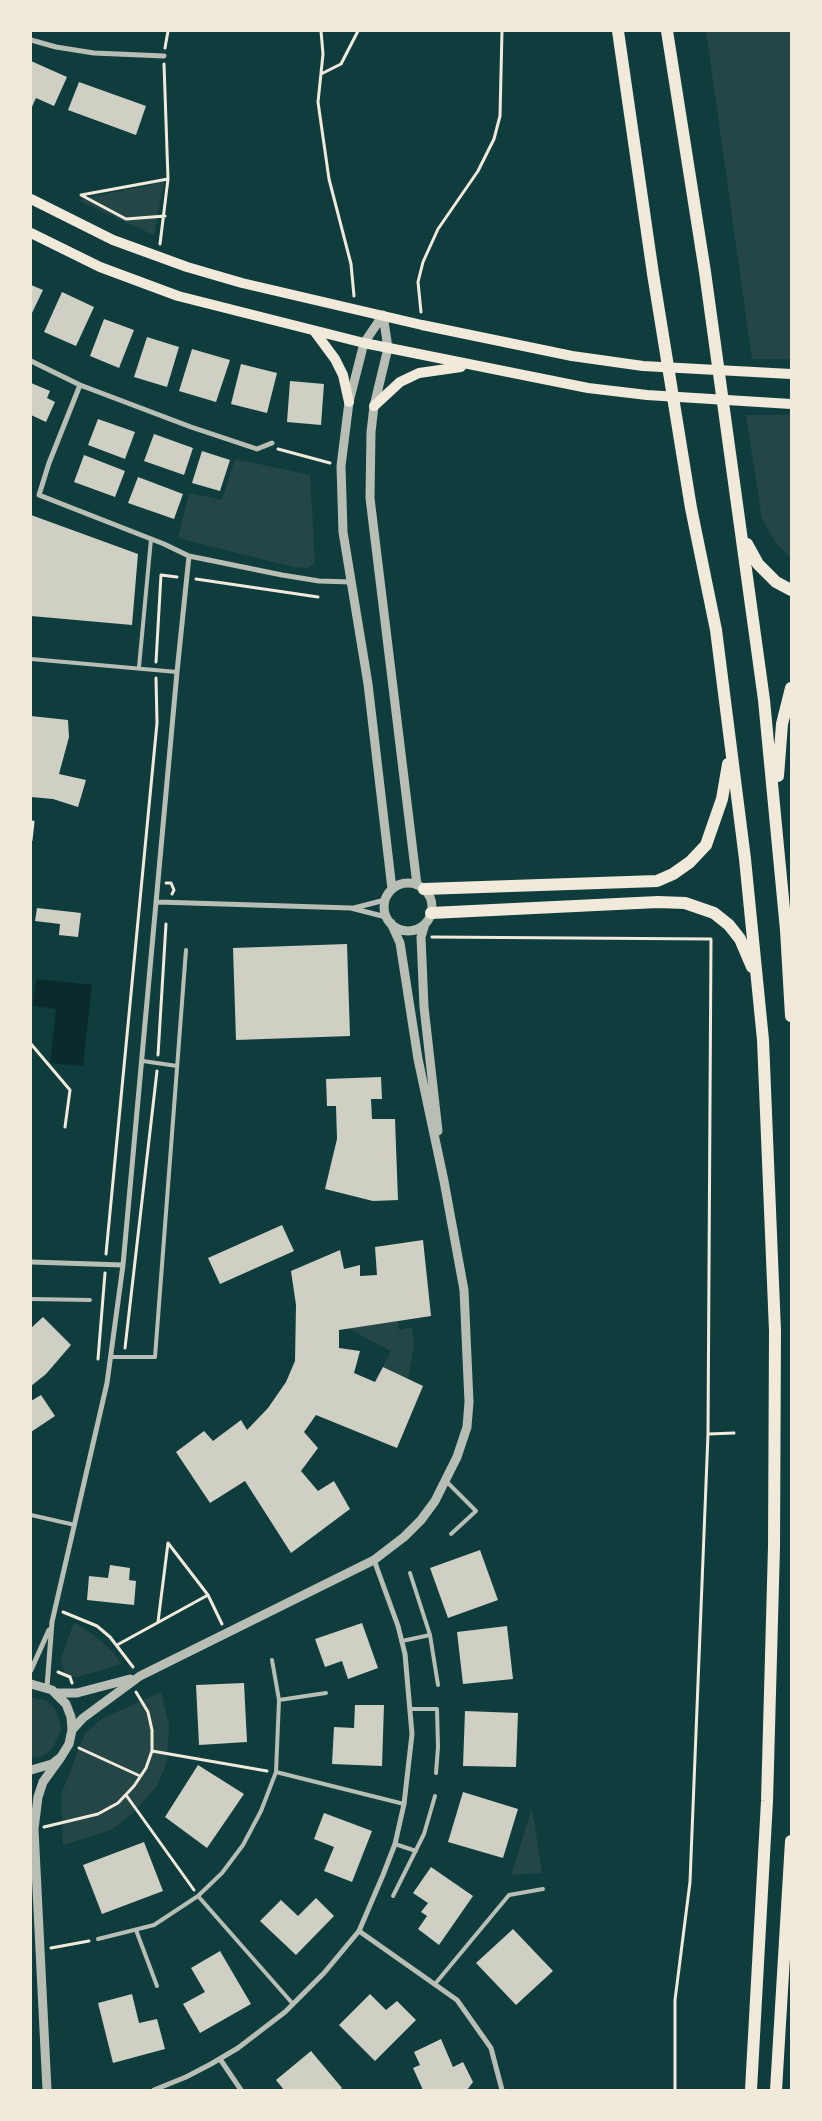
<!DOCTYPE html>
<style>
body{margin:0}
#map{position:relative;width:822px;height:2121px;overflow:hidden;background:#0f3d3e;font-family:Figtree,sans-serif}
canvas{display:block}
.frame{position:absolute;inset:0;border:32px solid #f1e9da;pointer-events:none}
</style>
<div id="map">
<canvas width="822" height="2121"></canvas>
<div class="frame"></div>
</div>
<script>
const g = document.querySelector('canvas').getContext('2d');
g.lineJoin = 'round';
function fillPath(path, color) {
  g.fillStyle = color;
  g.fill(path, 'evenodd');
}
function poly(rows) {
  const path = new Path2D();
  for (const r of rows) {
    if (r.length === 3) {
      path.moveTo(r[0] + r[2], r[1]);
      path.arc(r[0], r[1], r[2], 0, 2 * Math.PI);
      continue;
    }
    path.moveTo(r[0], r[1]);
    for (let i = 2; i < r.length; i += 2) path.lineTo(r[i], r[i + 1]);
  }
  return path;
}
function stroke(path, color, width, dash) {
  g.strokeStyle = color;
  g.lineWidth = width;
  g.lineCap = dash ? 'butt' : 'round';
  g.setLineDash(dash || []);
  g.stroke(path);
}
fillPath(poly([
 [706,31,791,31,791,359,752,359],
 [164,182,154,235,77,200],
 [746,415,791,415,791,558,775,542,762,519],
 [235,459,310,475,315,563,308,568,293,567,178,538,189,493,222,500],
 [398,1321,399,1330,412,1327,414,1346,408,1379,383,1367,391,1351,347,1328],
 [74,1622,95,1636,114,1653,121,1664,77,1677,65,1675,61,1659],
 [161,1692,169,1725,167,1762,157,1786,132,1814,111,1830,63,1845,61,1795,85,1733,103,1718],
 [31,1697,47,1701,55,1709,59,1719,61,1730,52,1749,43,1756,31,1758],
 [532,1808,542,1873,511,1875]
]), '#244646');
fillPath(poly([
 [36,979,92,985,83,1066,50,1063,56,1009,33,1006]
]), '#0a2a2b');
fillPath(poly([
 [31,61,67,77,54,106,36,98,31,109],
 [79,82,146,106,136,135,68,110],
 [31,285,43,290,31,315],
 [62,292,94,307,76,346,44,332],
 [104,319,134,330,119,368,90,356],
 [147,337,179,347,167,387,134,377],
 [192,349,230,360,216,402,179,391],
 [241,364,277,373,267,413,231,404],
 [290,381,324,384,321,425,287,422],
 [31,383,50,391,47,398,55,402,46,422,31,415],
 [98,419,135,432,125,459,88,445],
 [154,434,193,448,184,475,144,461],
 [202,451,230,460,220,491,192,483],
 [84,455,125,471,115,497,74,482],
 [138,477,183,494,174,519,128,503],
 [31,515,138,554,132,625,31,616],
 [31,716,68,720,69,737,59,774,86,780,78,807,53,799,31,797],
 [37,908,81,913,78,937,59,935,60,924,35,921],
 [347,944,350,1036,236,1040,233,948],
 [381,1077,382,1099,371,1099,372,1119,395,1119,398,1200,373,1201,325,1189,337,1139,336,1106,327,1106,326,1079],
 [282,1225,294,1251,220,1284,208,1258],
 [423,1240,431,1316,339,1330,339,1348,360,1351,354,1373,375,1382,383,1367,423,1386,397,1448,316,1415,304,1432,318,1448,301,1471,318,1491,334,1481,350,1509,291,1553,245,1481,210,1503,176,1452,204,1431,213,1441,241,1420,247,1430,268,1408,286,1382,295,1361,296,1305,291,1271,340,1250,344,1269,360,1265,360,1276,377,1275,375,1247],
 [43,1317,71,1345,46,1374,31,1386,31,1328],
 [41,1395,55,1416,31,1432,31,1401],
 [480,1550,498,1600,448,1618,430,1568],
 [110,1565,130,1568,129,1580,136,1581,134,1605,87,1600,89,1576,108,1578],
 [362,1623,378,1668,348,1679,342,1661,325,1667,315,1639],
 [507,1626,513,1679,463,1684,457,1632],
 [244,1683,247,1742,199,1745,196,1685],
 [355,1705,384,1705,382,1766,332,1764,334,1727,354,1728],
 [465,1711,518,1713,516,1767,463,1766],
 [198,1765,244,1794,207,1848,165,1817],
 [463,1792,518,1809,503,1858,448,1842],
 [324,1813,372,1831,352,1882,324,1871,334,1847,314,1839],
 [144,1842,163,1891,102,1914,83,1865],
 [431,1867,473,1896,439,1945,418,1929,427,1916,421,1912,428,1903,413,1893],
 [316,1898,334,1916,296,1955,260,1921,281,1900,298,1916],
 [513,1929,553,1971,516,2005,476,1963],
 [220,1951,251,2004,200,2033,183,2004,205,1992,191,1968],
 [132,1994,139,2023,157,2019,165,2049,113,2063,98,2003],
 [370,1994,386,2010,397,2001,416,2020,375,2061,339,2025],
 [441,2039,453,2067,463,2062,473,2082,467,2090,423,2090,413,2068,420,2065,414,2052],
 [311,2051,342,2088,340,2090,284,2090,276,2080]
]), '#cfcfc3');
stroke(poly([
 [321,31,323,54,318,102,329,179,351,264,354,296],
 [165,48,168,31],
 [321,74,341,64,358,31],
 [165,216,126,219,81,195,168,179],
 [160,244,168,179,164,64],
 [421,312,418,282,423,262,438,229,478,171,494,139,500,116,502,31],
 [278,449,330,463],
 [196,579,318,597],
 [156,662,161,575,177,577],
 [31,840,33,822],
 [166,883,171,883,174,890,172,894],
 [432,937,711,939,708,1434,690,1882,675,2000,675,2090],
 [31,1044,70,1090,65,1127],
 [158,1055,166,924],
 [106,1254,157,723,156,678],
 [125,1348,157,1071],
 [98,1359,105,1273],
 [708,1434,734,1433],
 [63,1612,97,1626,110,1637,133,1667],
 [158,1622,168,1543,208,1595,222,1624],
 [117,1645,208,1595],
 [58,1672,70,1677,72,1683],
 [79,1748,140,1776],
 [152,1751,267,1771],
 [126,1795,194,1890],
 [44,1827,98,1814,118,1803,134,1786,146,1768,152,1751,152,1730,148,1712,136,1692],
 [51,1948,89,1941]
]), '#f1e9da', 3);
stroke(poly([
 [31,659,177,672],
 [139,667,151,539],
 [143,1061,177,1066],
 [31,1299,90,1300],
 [111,1357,155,1357,186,950],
 [446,1481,476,1511,451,1534],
 [31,1515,75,1525],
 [410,1573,430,1635,438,1685],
 [402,1641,430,1635],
 [279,1700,326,1693],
 [411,1709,437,1709,438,1747,436,1773],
 [276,1772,404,1804],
 [395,1844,416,1851],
 [198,1896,293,2004],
 [393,1896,424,1834,435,1796],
 [136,1930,157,1986],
 [98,1939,154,1925,198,1896,222,1873,243,1845,261,1811,276,1772,279,1700,272,1660],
 [435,1984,509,1895,543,1889]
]), '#b8beb3', 4);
stroke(poly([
 [31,40,56,47,94,53,164,56],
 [31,361,80,385,191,427,257,449,272,443],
 [80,385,49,463,39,495,164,544,189,556,282,575,319,581,351,582],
 [158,902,351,908,386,917],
 [354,908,385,900],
 [31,1262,123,1265],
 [31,1670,49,1630],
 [47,1687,52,1622,107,1383,123,1265,177,672,189,556],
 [359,1931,457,2000,491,2048,502,2090],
 [220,2059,241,2090],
 [154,2090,186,2077,211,2064,238,2048,285,2012,324,1973,359,1931,383,1875,395,1844,404,1804,412,1734,405,1654,398,1626,374,1560]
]), '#b8beb3', 5);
stroke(poly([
 [383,315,364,343,349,402,341,466,343,532,368,684,392,889],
 [383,315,388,348,374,406,371,432,370,498,417,885],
 [408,907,24],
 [425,924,421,937,424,1007,438,1131],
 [31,1684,52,1690,66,1704,71,1717,72,1730,69,1744,61,1757,52,1764,31,1770],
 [56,1693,77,1693,130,1679],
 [72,1730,83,1718,140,1676,374,1560,404,1537,421,1520,435,1501,457,1457,467,1427,469,1402,464,1290,444,1181,418,1059,400,943,391,923],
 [47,2090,34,1829,38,1797,43,1782,61,1757]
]), '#b8beb3', 9);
stroke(poly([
 [31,199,113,240,187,267,242,283,422,325,572,356,643,366,791,374],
 [31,233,100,267,178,296,364,343,588,388,647,395,791,404],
 [315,332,335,359,343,375,349,402],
 [374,406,400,382,419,373,461,367]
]), '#f1e9da', 10);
stroke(poly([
 [618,31,653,274,691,508,716,630,745,859,763,1040,775,1331,774,1547,767,1801,751,2090],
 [667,31,705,272,764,700,786,930,791,1016],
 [747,544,758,564,776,582,791,590],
 [778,776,782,724,791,688],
 [424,889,657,881,673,874,690,862,706,845,722,799,728,764],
 [431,913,658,902,685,903,714,913,729,925,740,939,752,967],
 [776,2090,791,1841]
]), '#f1e9da', 12);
</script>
